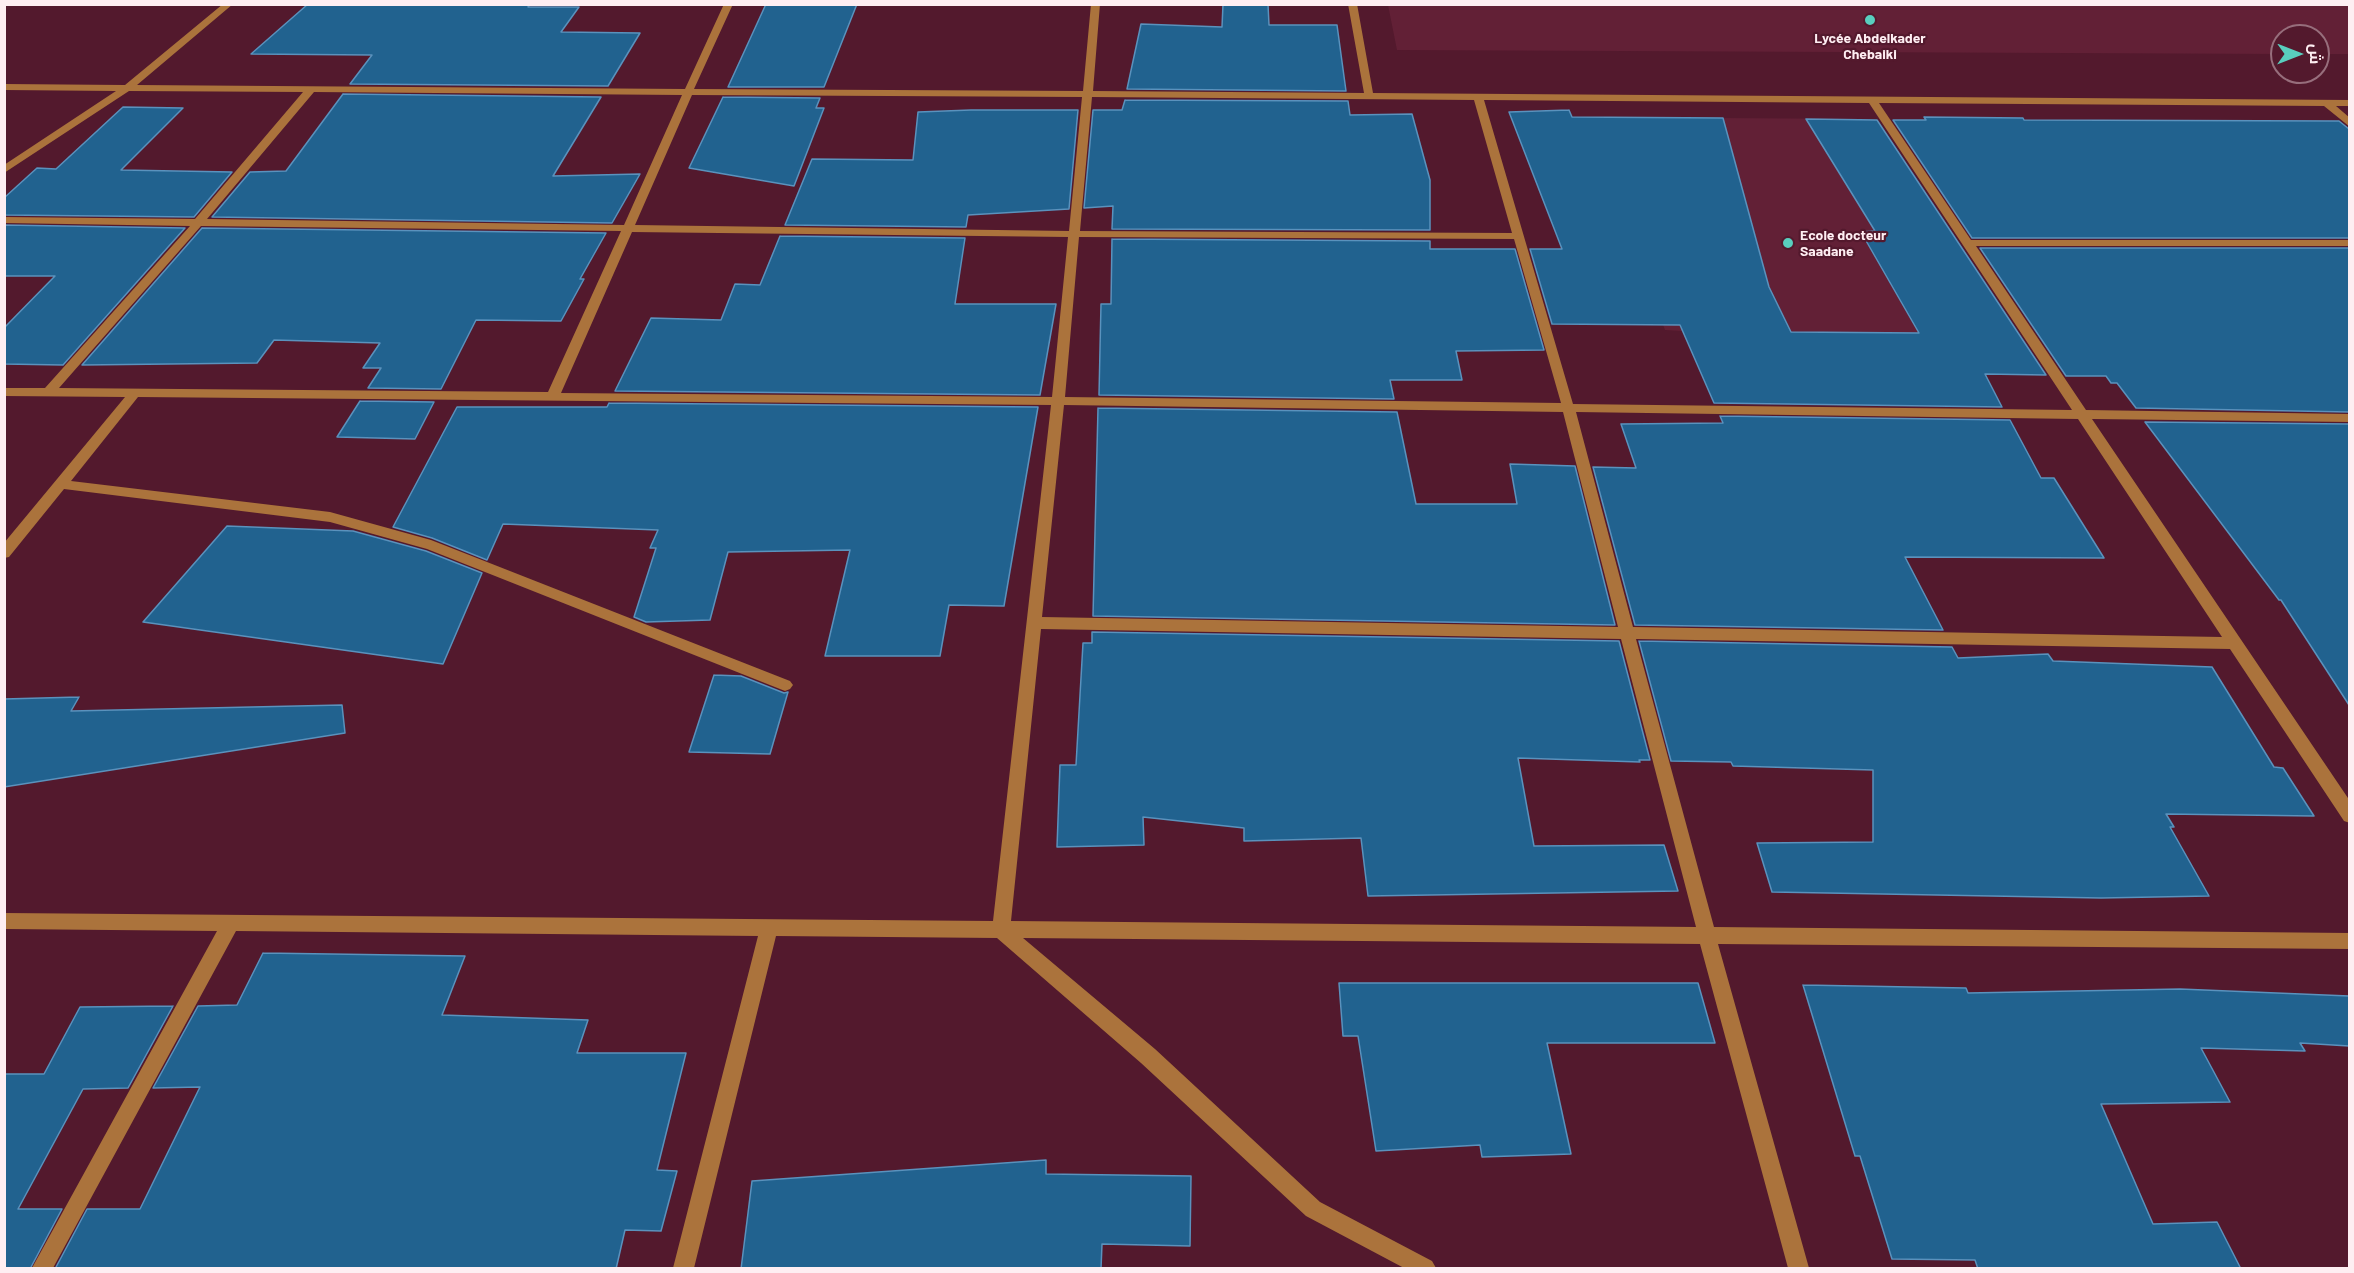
<!DOCTYPE html>
<meta charset="utf-8">
<style>
body{margin:0}
#map{position:relative;width:2354px;height:1273px;overflow:hidden;background:#53192d;font-family:Barlow,Cairo,sans-serif}
canvas{display:block}
.frame{position:absolute;inset:0;border:6px solid #feeef2;pointer-events:none}
.north{position:absolute;left:2270px;top:24px;width:60px;height:60px;box-sizing:border-box;background:#53192d;border:2px solid #976e7c;border-radius:50%;rotate:90deg;font-size:16px;font-weight:700;line-height:24px;text-align:center;color:#feeef2}
.north::after{content:'';display:block;margin:auto;width:21px;height:27px;background:#59cebe;clip-path:polygon(50% 0,100% 100%,50% 72%,0 100%)}
</style>
<div id="map">
<canvas width="2354" height="1273"></canvas>
<div class="frame"></div>
<div class="north">ش</div>
</div>
<script>
const g = document.querySelector('canvas').getContext('2d');
g.lineJoin = 'round';
function fillPath(path, color) {
  g.fillStyle = color;
  g.fill(path, 'evenodd');
}
function poly(rows) {
  const path = new Path2D();
  for (const r of rows) {
    path.moveTo(r[0], r[1]);
    for (let i = 2; i < r.length; i += 2) path.lineTo(r[i], r[i + 1]);
  }
  return path;
}
function stroke(path, color, width, dash) {
  g.strokeStyle = color;
  g.lineWidth = width;
  g.lineCap = dash ? 'butt' : 'round';
  g.setLineDash(dash || []);
  g.stroke(path);
}
function drawText(font, color, halo, rows, align = 'center') {
  g.font = font + ' Barlow,sans-serif';
  g.lineWidth = 4.5;
  g.setLineDash([]);
  g.textBaseline = 'middle';
  g.strokeStyle = halo;
  g.fillStyle = color;
  for (const [text, x, y, turn = 0] of rows) {
    g.save();
    g.translate(x, y);
    g.rotate((+turn || 0) * Math.PI / 180);
    g.textAlign = isNaN(turn) ? turn : align;
    if (halo) g.strokeText(text, 0, 0);
    g.fillText(text, 0, 0);
    g.restore();
  }
}
fillPath(poly([
 [1388,5,2349,5,2349,54,2318,54,2318,36,2282,36,2282,54,1397,50],
 [1568,117,1865,119,2027,375,1700,371,1682,331,1665,330,1601,155]
]), '#622036');
const building = poly([
 [308,4,530,4,528,7,579,7,561,32,640,33,608,86,350,84,372,55,251,54,308,4],
 [766,4,857,4,824,87,728,87,766,4],
 [1223,4,1268,4,1269,25,1337,25,1346,91,1127,89,1141,24,1222,27,1223,4],
 [343,94,601,97,553,176,640,174,612,223,212,217,250,172,286,171,343,94],
 [723,97,820,98,816,108,824,108,794,186,689,168,723,97],
 [1125,100,1348,101,1350,115,1412,114,1430,180,1430,230,1112,229,1113,206,1084,208,1093,110,1122,110,1125,100],
 [123,107,183,108,121,170,232,172,194,217,4,215,4,198,37,168,56,169,123,107],
 [971,110,1078,110,1069,209,968,215,966,227,785,225,812,159,913,160,918,112,971,110],
 [1569,110,1572,117,1723,118,1769,287,1791,332,1919,333,1861,232,1875,231,1806,119,1877,120,2046,375,1985,374,2002,407,1714,403,1680,325,1552,324,1530,249,1562,249,1509,112,1569,110],
 [1924,117,2023,118,2024,120,2339,121,2349,129,2349,238,1972,238,1893,120,1926,120,1924,117],
 [4,225,185,228,63,365,4,364,4,328,55,276,4,276,4,225],
 [202,228,606,233,580,279,584,279,561,321,476,320,441,389,368,388,381,368,363,368,380,343,274,340,257,363,82,365,202,228],
 [780,236,965,238,955,304,1056,304,1040,395,615,391,651,318,721,320,735,284,760,285,780,236],
 [1112,239,1430,241,1430,249,1515,249,1544,350,1456,351,1462,380,1390,380,1394,399,1099,395,1101,304,1111,304,1112,239],
 [1980,248,2349,248,2349,412,2136,408,2117,383,2111,383,2106,376,2066,376,1980,248],
 [360,401,434,402,415,439,337,437,360,401],
 [609,403,1038,407,1004,606,949,605,940,656,825,656,850,550,728,552,710,620,646,622,634,617,656,548,650,548,658,530,503,524,487,560,432,538,393,527,457,407,607,407,609,403],
 [1098,408,1397,412,1416,504,1517,504,1510,464,1575,466,1615,625,1093,616,1098,408],
 [1720,416,2010,420,2041,478,2054,478,2104,558,1905,557,1943,630,1635,625,1593,467,1636,468,1621,424,1723,423,1720,416],
 [2145,422,2349,424,2349,705,2281,600,2279,600,2145,422],
 [227,526,353,531,426,551,482,573,443,664,143,622,227,526],
 [1092,632,1619,641,1650,760,1639,760,1640,762,1518,758,1534,846,1664,845,1678,891,1368,896,1361,838,1244,841,1244,828,1143,817,1144,845,1057,847,1060,765,1076,765,1083,643,1092,643,1092,632],
 [1639,641,1952,647,1958,658,2048,654,2053,661,2212,667,2274,767,2283,768,2314,816,2166,814,2174,827,2170,827,2209,896,2101,898,1772,892,1757,843,1873,842,1873,770,1733,766,1731,762,1671,761,1639,641],
 [714,675,741,676,784,693,788,692,770,754,689,752,714,675],
 [79,697,71,711,342,705,345,733,4,787,4,699,79,697],
 [263,953,465,956,442,1015,588,1020,577,1053,686,1053,657,1170,677,1171,661,1231,625,1230,616,1269,55,1269,87,1209,140,1209,200,1087,153,1088,198,1006,237,1005,263,953],
 [1339,983,1698,983,1715,1043,1547,1043,1571,1154,1482,1157,1480,1145,1376,1151,1358,1036,1343,1036,1339,983],
 [1803,985,1966,988,1968,993,2180,989,2349,996,2349,1046,2300,1043,2305,1051,2201,1048,2230,1102,2101,1104,2153,1224,2217,1222,2241,1269,1978,1269,1975,1260,1892,1259,1860,1156,1855,1156,1803,985],
 [173,1006,128,1088,83,1089,18,1209,62,1209,30,1269,4,1269,4,1074,44,1074,80,1007,173,1006],
 [1046,1160,1046,1174,1191,1176,1190,1246,1102,1244,1101,1269,741,1269,752,1181,1046,1160]
]);
fillPath(building, '#21628f');
stroke(building, '#5a92bd', 1.5);
fillPath(poly([
 [223,4,233,4,137,85,685,89,724,4,733,4,694,89,1083,91,1091,4,1100,4,1093,91,1364,93,1348,4,1357,4,1373,93,2350,100,2350,106,2336,106,2350,118,2350,127,2324,106,1879,103,1971,240,2350,240,2350,246,1976,246,2086,410,2350,414,2350,422,2092,419,2350,801,2350,823,2344,821,2230,649,1636,639,1714,927,2350,933,2350,949,1718,944,1809,1268,1788,1268,1700,944,1023,938,1155,1049,1320,1202,1432,1261,1436,1268,1404,1268,1306,1216,1141,1063,997,938,776,936,694,1268,673,1268,758,936,236,931,53,1268,32,1268,217,931,4,929,4,913,993,921,1051,405,138,397,71,481,330,512,431,540,790,681,793,685,790,689,785,691,427,549,330,522,64,489,9,557,4,558,4,543,125,397,4,396,4,388,45,388,190,226,4,223,4,217,195,219,303,92,129,91,4,173,4,165,116,91,4,90,4,84,125,85,223,4],
 [314,92,682,95,624,225,207,219,314,92],
 [692,95,1082,97,1069,231,635,225,692,95],
 [1092,97,1474,100,1512,233,1080,231,1092,97],
 [1484,100,1869,103,2072,410,1573,404,1484,100],
 [201,226,621,231,548,392,59,388,201,226],
 [632,232,1068,237,1052,397,561,393,632,232],
 [1079,237,1514,239,1561,403,1065,397,1079,237],
 [1064,405,1563,412,1618,627,1042,617,1064,405],
 [1576,412,2078,419,2222,637,1633,627,1576,412],
 [1041,629,1621,639,1696,927,1011,921,1041,629]
]), '#ab733c');
for (const [x, y, r, color] of [
 [1870,20,6,"#59cebe"],
 [1788,243,6,"#59cebe"]
]) {
  const dot = new Path2D();
  dot.arc(x, y, r, 0, 2 * Math.PI);
  g.fillStyle = color;
  g.fill(dot);
  stroke(dot, '#53192d', 2);
}
drawText('bold 14px', '#feeef2', '#53192d', [
 ["Lycée Abdelkader",1870,38],
 ["Chebaiki",1870,54],
 ["Ecole docteur",1800,235,"left"],
 ["Saadane",1800,251,"left"]
]);
</script>
